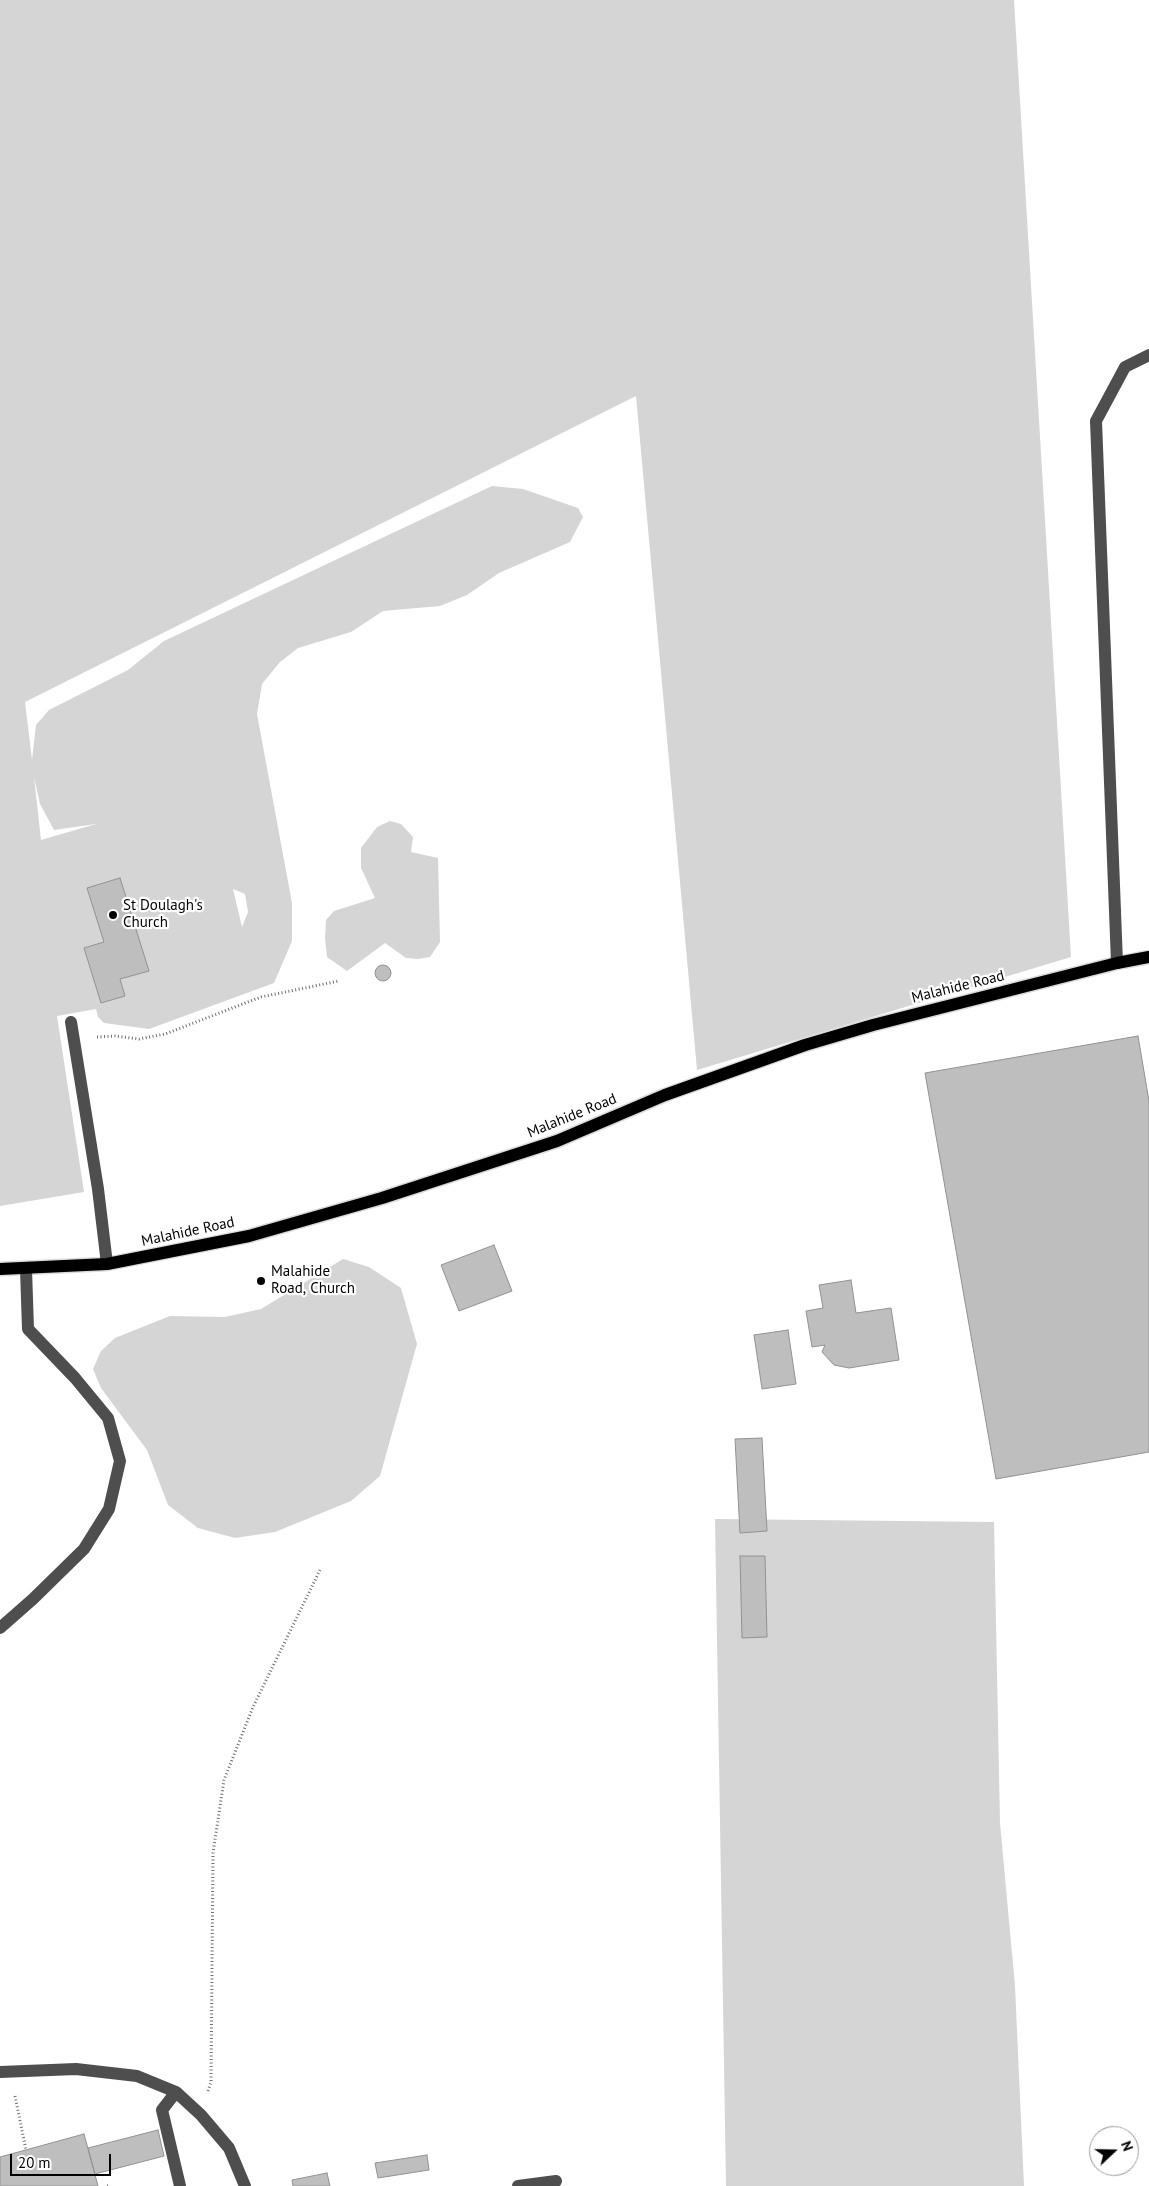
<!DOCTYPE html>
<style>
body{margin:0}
#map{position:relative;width:1149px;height:2186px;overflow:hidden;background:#fff;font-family:"PT Sans",sans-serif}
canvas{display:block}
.north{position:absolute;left:1089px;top:2126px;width:50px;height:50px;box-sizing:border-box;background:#fff;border:1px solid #999;border-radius:50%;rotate:69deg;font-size:14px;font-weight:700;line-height:20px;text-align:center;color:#000}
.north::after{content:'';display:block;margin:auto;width:18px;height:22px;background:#000;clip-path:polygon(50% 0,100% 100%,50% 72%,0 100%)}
.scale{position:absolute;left:10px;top:2154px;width:101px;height:22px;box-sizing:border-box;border:2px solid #000;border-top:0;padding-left:6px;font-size:15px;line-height:18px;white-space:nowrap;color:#000;-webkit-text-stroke:4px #fff;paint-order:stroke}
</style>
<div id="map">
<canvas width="1149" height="2186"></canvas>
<div class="north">N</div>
<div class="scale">20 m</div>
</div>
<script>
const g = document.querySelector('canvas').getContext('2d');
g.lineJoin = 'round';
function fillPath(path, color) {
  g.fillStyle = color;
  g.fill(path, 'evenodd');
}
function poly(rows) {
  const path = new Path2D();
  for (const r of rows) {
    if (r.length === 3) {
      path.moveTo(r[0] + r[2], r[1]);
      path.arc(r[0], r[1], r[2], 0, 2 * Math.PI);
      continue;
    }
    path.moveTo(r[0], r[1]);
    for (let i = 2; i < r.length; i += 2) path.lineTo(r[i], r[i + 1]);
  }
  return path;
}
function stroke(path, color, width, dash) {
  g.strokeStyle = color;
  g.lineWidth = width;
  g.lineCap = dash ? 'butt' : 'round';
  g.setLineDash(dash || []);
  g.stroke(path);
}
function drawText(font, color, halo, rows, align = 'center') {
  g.font = font + ' "PT Sans",sans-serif';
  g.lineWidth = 4.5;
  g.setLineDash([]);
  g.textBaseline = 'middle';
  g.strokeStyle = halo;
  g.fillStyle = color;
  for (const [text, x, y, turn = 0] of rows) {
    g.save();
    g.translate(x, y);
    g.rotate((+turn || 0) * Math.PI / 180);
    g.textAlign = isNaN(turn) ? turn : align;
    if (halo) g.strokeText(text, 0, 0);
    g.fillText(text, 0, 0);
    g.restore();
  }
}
fillPath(poly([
 [0,0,1014,0,1071,957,697,1070,636,396,25,702,32,760,36,725,49,710,128,670,164,641,492,486,523,489,578,508,583,517,570,542,499,573,467,595,440,606,383,611,351,632,298,648,280,662,262,684,257,714,292,903,292,941,274,983,149,1029,104,1023,98,1017,96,1009,57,1016,84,1192,0,1206],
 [34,777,40,804,54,830,96,824,41,840],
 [233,889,245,894,248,912,242,927],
 [390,821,401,824,413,837,411,852,438,858,440,942,430,957,418,959,406,958,385,943,347,971,327,957,325,938,326,920,334,911,375,898,361,868,361,848,377,827],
 [343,1259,369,1267,401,1288,417,1344,380,1476,351,1501,275,1532,235,1538,198,1528,168,1505,147,1450,101,1388,93,1369,101,1351,115,1338,170,1316,225,1317,261,1309],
 [715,1519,994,1522,1000,1823,1015,1986,1024,2186,726,2186]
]), '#d5d5d5');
const building = poly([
 [120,878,149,971,120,979,125,996,101,1003,84,948,104,942,87,888,120,878],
 [383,973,8],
 [1138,1036,1149,1101,1149,1452,996,1479,925,1073,1138,1036],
 [494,1245,512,1291,459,1311,441,1265,494,1245],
 [851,1280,856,1313,891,1308,899,1360,849,1368,834,1365,822,1352,825,1345,812,1347,806,1311,823,1308,819,1285,851,1280],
 [788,1330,796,1384,762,1389,754,1335,788,1330],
 [762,1438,767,1531,740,1533,735,1439,762,1438],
 [740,1556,765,1556,767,1637,742,1638,740,1556],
 [158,2130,164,2156,95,2174,88,2148,158,2130],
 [84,2134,98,2186,0,2186,0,2157,84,2134],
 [427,2155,429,2170,378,2178,375,2163,427,2155],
 [327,2173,330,2186,293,2186,292,2180,327,2173]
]);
fillPath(building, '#bebebe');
stroke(building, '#929292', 1);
const major = poly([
 [0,1269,107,1264,249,1236,382,1198,557,1141,665,1095,805,1045,873,1025,1117,963,1149,957]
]);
stroke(major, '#dbdbdb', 15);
stroke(poly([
 [97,1037,115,1036,139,1039,165,1034,261,997,339,981],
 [208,2091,211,2082,213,1853,224,1780,253,1707,320,1570],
 [15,2096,26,2150],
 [107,2186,109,2186]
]), '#707070', 3, [1, 2.5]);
stroke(poly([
 [1117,963,1096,421,1125,367,1149,355],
 [71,1022,98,1189,107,1264],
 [0,1628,33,1599,84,1549,109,1509,120,1461,108,1418,75,1378,28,1329,26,1269],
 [0,2072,76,2069,137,2076,176,2092,201,2115,229,2148,245,2186],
 [176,2092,162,2110,180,2186],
 [518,2186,556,2181]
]), '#4e4e4e', 12);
stroke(major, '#000', 12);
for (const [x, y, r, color] of [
 [113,915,5,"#000"],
 [261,1281,5,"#000"]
]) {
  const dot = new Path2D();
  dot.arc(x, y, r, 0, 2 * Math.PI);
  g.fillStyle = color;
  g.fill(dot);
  stroke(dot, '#fff', 2);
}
drawText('15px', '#000', '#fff', [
 ["St Doulagh's",123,906],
 ["Church",123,923],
 ["Malahide",271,1272],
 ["Road, Church",271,1289]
], 'left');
drawText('15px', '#000', '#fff', [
 ["Malahide Road",958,987,-14],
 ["Malahide Road",572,1116,-22],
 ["Malahide Road",188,1232,-12]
]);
</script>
